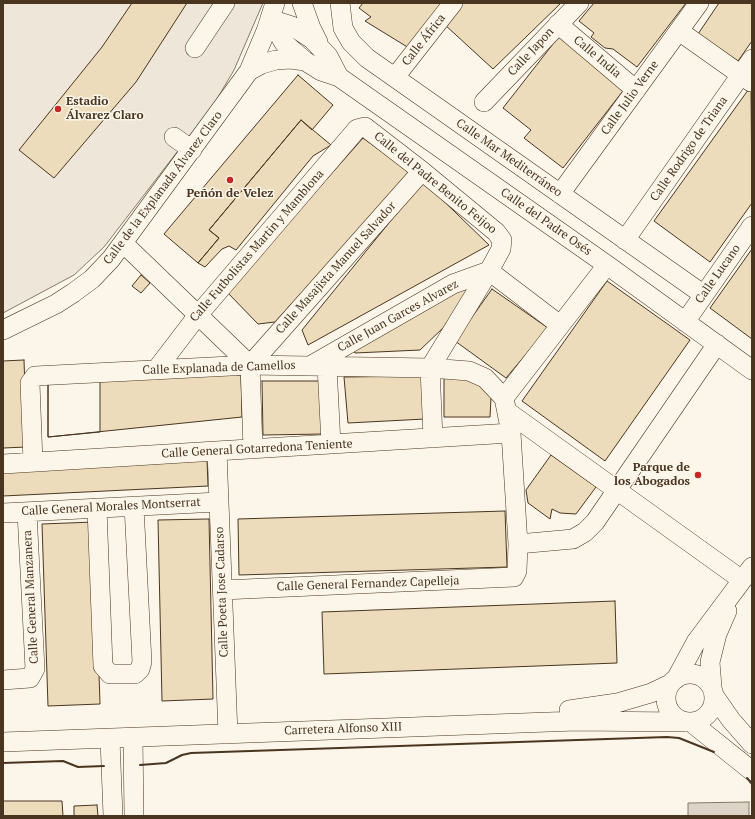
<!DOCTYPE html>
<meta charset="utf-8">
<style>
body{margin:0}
#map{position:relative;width:755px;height:819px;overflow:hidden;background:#fbf6e9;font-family:"PT Serif",serif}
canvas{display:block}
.frame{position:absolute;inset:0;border:4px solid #4a3520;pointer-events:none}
</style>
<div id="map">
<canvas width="755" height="819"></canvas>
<div class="frame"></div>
</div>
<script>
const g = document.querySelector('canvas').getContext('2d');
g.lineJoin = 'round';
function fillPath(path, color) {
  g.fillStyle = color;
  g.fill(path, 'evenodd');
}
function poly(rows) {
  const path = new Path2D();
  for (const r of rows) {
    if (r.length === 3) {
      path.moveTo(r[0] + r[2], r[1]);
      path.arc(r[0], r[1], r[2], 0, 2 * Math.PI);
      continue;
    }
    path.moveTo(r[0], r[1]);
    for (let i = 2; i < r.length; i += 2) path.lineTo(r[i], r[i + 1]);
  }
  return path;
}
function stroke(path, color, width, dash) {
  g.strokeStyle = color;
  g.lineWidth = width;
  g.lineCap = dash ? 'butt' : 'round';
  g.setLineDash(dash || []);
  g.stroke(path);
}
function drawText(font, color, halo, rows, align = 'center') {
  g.font = font + ' "PT Serif",serif';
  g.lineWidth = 3;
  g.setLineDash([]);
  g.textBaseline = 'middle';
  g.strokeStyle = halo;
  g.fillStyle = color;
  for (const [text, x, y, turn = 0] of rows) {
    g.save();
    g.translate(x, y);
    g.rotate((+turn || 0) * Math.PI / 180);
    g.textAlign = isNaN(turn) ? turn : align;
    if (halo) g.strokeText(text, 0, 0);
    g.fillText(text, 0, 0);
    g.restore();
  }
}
const green = poly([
 [3,3,263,3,234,70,214,104,104,247,74,275,3,313,3,3]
]);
fillPath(green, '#ede6d9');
stroke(green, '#887966', 1);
const water = poly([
 [749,802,749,816,688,816,688,803,749,802]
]);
fillPath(water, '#dcd4c6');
stroke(water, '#887966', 1);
const building = poly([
 [132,3,187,3,136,82,54,178,19,150,102,47,132,3],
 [363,3,443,3,409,48,365,21,371,17,359,8,363,3],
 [459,3,561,3,493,69,444,24,459,3],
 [594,3,686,3,637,67,613,49,605,48,591,37,594,33,579,21,594,3],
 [719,3,752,3,752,41,738,61,698,34,719,3],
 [560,35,626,87,563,168,524,138,531,130,503,108,560,35],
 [298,75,333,105,312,130,301,120,209,230,219,238,198,263,164,234,298,75],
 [751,86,752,203,710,262,654,221,751,86],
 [301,120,331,145,313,156,236,250,229,246,222,249,205,267,198,263,219,238,209,230,301,120],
 [363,138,411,173,275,322,258,324,227,292,363,138],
 [423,181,489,245,308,345,302,330,423,181],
 [752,249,752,339,710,308,752,249],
 [141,275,150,283,141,293,132,286,141,275],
 [607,281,690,340,605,461,522,401,607,281],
 [469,285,470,289,443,328,420,350,355,353,350,346,469,285],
 [492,289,548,328,506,378,455,341,492,289],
 [24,360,27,447,3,448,3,361,24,360],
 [241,373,242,417,48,437,48,382,241,373],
 [469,373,491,398,490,417,444,417,444,374,469,373],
 [422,376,425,419,348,423,344,377,422,376],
 [100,380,100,432,48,437,48,382,100,380],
 [262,381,323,381,324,434,263,435,262,381],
 [551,455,596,487,576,514,560,513,552,509,550,519,528,503,526,490,551,455],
 [207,460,208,486,3,496,3,469,207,460],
 [505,511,507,567,239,575,238,519,505,511],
 [209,519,213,699,162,701,158,520,209,519],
 [94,522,100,704,48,706,42,524,94,522],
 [615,601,617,663,324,674,322,612,615,601],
 [3,801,62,801,63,816,3,816,3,801],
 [97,805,98,816,74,816,74,806,97,805]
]);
fillPath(building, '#ecdcbc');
stroke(building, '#4a3520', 1);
const minor = poly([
 [302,3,311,28,318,42],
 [340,3,343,28,351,42,367,58,704,295],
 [270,19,284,43,305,61,321,71,339,77,607,265,752,370],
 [270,19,292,26,312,39,328,56,339,77],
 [558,24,636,90],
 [679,31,751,82],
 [195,48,225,3],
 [249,71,262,64,276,60,290,59,305,61],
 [395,77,453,3],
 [484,102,579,3],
 [174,137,192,150],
 [560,194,699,3],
 [625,240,752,59],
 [123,243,250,365,253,449],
 [489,271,560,325],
 [685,322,752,226],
 [3,330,56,304,73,293,92,279,111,259,249,71,266,31,275,3],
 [250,365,422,171],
 [310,366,453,284,489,271],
 [327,366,331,444],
 [156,370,198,315,357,129,365,127,422,171,496,232,502,240,501,249,489,271,430,368,433,438],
 [504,398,607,265],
 [508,412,742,580],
 [217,451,228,734],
 [33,462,30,383,35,376,250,365,430,368,469,371,485,378,504,398,511,433,518,544,517,571,514,577,222,590],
 [3,464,511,433],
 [97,508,103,666,110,674,135,674,140,669,142,662,134,506],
 [3,513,218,502],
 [518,544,573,539,585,532,595,522,717,344],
 [690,698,24],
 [676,679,696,642,752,567],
 [3,680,30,678,35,669,27,512],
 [712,687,710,662,717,634,727,611],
 [715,697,731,720,752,744],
 [569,710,617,703,651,693,670,684],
 [692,723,752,771],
 [133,738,134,816],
 [110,739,113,816],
 [3,742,576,721,683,722]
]);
stroke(minor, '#4a3520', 20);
stroke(minor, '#fbf6e9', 19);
stroke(poly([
 [3,763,63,761,78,767,104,766],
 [140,765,166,763,182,755,191,753,667,737,679,738,714,752],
 [747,778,752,784]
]), '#4a3520', 2);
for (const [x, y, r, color] of [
 [58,109,4,"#c62828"],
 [230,180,4,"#c62828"],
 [698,475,4,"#c62828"]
]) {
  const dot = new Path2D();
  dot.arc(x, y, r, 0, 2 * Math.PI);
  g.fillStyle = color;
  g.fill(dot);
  stroke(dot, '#fbf6e9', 1.5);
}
drawText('12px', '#4a3520', '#fbf6e9', [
 ["Calle África",424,40,-52],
 ["Calle Japon",531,52,-47],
 ["Calle India",597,57,40],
 ["Calle Julio Verne",630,98,-54],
 ["Calle Rodrigo de Triana",689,149,-55],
 ["Calle Mar Mediterráneo",509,158,35],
 ["Calle del Padre Benito Feijoo",435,183,39],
 ["Calle de la Explanada Álvarez Claro",163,188,-53],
 ["Calle del Padre Osés",546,222,35],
 ["Calle Futbolistas Martin y Mamblona",257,246,-49],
 ["Calle Masajista Manuel Salvador",336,268,-48],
 ["Calle Lucano",718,274,-55],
 ["Calle Juan Garces Alvarez",398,316,-29],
 ["Calle Explanada de Camellos",219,368,-2],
 ["Calle General Gotarredona Teniente",257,449,-3],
 ["Calle General Morales Montserrat",111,507,-3],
 ["Calle General Fernandez Capelleja",368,584,-2],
 ["Calle Poeta Jose Cadarso",222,592,-92],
 ["Calle General Manzanera",31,597,-93],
 ["Carretera Alfonso XIII",343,729,-2]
]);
drawText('bold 12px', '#4a3520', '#fbf6e9', [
 ["Estadio",66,102],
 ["Álvarez Claro",66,116],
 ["Peñón de Velez",230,194,"center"],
 ["Parque de",690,468,"right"],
 ["los Abogados",690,482,"right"]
], 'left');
</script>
